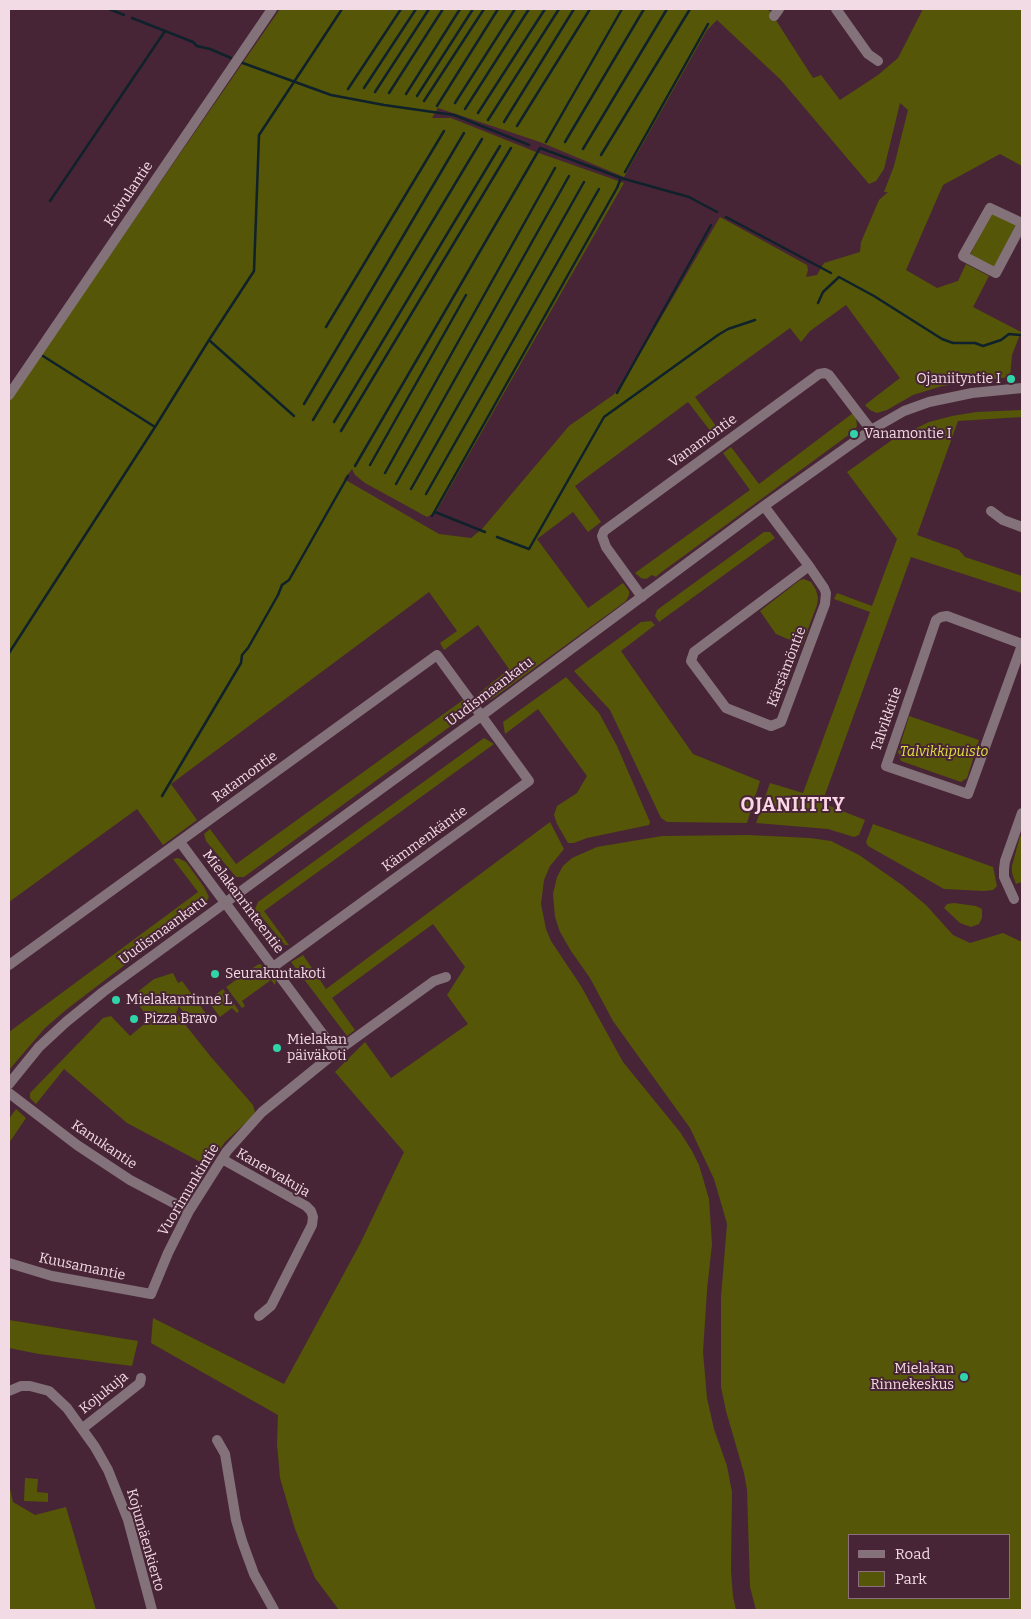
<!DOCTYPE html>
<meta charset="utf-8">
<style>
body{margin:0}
#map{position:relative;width:1031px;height:1619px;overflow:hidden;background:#482536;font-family:Bitter,serif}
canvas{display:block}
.frame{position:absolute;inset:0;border:10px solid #f3dbe5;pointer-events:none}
.legend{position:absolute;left:848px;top:1534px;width:162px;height:65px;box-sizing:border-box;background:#482536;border:1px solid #8c6e7c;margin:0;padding:6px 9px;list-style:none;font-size:15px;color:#f3dbe5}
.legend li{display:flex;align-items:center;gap:10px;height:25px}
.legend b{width:25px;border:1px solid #8c6e7c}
</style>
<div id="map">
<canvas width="1031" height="1619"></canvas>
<div class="frame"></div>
<ul class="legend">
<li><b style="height:6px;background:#84727a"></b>Road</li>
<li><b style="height:14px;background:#555607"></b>Park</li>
</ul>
</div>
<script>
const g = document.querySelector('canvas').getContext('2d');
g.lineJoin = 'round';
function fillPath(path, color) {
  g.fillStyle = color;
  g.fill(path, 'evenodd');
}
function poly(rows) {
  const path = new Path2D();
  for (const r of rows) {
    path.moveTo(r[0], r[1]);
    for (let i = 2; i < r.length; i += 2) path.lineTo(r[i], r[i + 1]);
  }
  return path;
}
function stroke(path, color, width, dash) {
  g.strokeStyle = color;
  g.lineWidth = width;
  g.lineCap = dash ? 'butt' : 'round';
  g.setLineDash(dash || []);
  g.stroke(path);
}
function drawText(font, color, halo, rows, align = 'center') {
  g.font = font + ' Bitter,serif';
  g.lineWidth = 4;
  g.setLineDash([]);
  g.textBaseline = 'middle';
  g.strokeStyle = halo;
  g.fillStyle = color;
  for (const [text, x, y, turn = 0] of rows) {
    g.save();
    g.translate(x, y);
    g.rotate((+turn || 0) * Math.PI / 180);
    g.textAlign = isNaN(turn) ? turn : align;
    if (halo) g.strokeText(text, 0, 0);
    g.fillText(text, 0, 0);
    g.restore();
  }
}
fillPath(poly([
 [280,9,766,9,770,11,813,78,821,75,840,100,878,75,898,58,923,9,1022,9,1022,166,1000,154,943,185,906,270,937,288,958,281,966,264,989,276,973,307,1021,332,1012,355,1010,377,942,386,913,395,887,410,877,413,870,410,865,405,900,378,846,305,810,331,801,342,790,328,695,397,721,433,715,437,688,402,575,486,601,522,588,532,573,512,537,539,588,608,623,583,629,591,629,595,626,601,492,699,487,701,478,694,509,669,478,625,444,650,440,643,457,631,429,592,171,784,197,820,163,845,137,809,9,902,9,401],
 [717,20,781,80,869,184,876,181,884,169,900,103,908,110,894,166,884,192,888,192,879,200,861,242,860,252,824,263,817,275,806,277,808,270,807,265,720,217,620,388,613,395,569,426,482,529,471,538,439,534,344,479,352,469,355,475,365,483,427,517,436,512,624,183,536,152,451,118,432,118,438,108,540,142,624,177,707,30],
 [992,212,1016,225,994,267,970,255],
 [1022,410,1022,417,958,421,917,535,959,550,965,557,1022,576,1022,593,911,557,822,803,865,820,859,835,854,837,828,829,756,823,770,783,803,793,870,612,834,599,837,593,872,606,897,539,847,472,892,440,929,422,952,416,976,412],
 [853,413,856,418,857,426,854,431,659,574,656,577,652,575,646,579,641,578,635,573,750,490,723,453,731,447,759,484],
 [764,532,770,532,775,538,659,622,655,616,657,610],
 [804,579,811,582,816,590,818,598,817,605,802,645,776,634,760,611,800,580],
 [651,621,655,625,621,651,693,754,760,781,747,823,667,822,661,818,610,710,574,671,641,622],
 [566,677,599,713,617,746,650,822,649,825,587,838,574,843,568,843,557,824,554,815,557,806,577,793,587,776,538,709,505,734,503,722],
 [463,700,467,706,467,712,463,717,244,877,236,877,206,841,204,834,210,829,236,864],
 [909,716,979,740,967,778,961,782,901,761,898,752],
 [484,738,494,744,264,911,289,945,285,945,255,909,258,902],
 [550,822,564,849,550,866,544,880,541,904,546,929,551,941,581,986,623,1062,680,1132,692,1151,699,1165,709,1199,712,1244,707,1290,703,1352,707,1398,714,1429,727,1466,732,1492,731,1571,733,1596,736,1610,339,1610,315,1578,295,1529,280,1478,277,1444,278,1415,151,1343,153,1318,284,1384,360,1244,404,1152,335,1072,365,1042,391,1078,468,1024,447,995,465,967,433,924,332,998,355,1030,347,1036,291,962,303,955,326,989],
 [873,824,993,867,997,886,993,890,984,891,944,889,868,846,866,842],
 [748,835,810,838,831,841,859,855,902,885,926,905,953,935,970,943,1003,933,1022,942,1022,1610,756,1610,750,1587,747,1490,744,1473,726,1411,721,1387,721,1297,727,1224,721,1203,714,1179,690,1128,613,1021,590,978,571,951,560,932,555,917,553,894,557,877,563,866,572,858,597,847,662,836],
 [850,1535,1010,1535,1010,1598,850,1598],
 [1020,836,1022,837,1022,882,1016,884,1012,873,1012,866],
 [178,858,186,862,204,887,209,897,205,904,67,1009,45,1028,9,1070,9,1032,198,892,173,859],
 [954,903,976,906,982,909,982,918,979,924,971,927,960,923,944,908,947,904],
 [260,964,269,970,276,980,275,985,271,980,242,1001,245,1006,242,1008,226,987,257,965],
 [173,973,178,983,182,981,207,1015,193,1025,179,1006,176,1013,211,1057,253,1105,255,1112,252,1117,225,1142,208,1166,127,1123,64,1069,36,1104,30,1098,30,1093,103,1018,111,1016,130,1036,149,1020,135,999,135,994,154,979],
 [223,989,239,1011,237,1013,232,1008,220,1017,210,1004,216,999,214,996],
 [16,1109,26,1118,9,1143,9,1119],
 [9,1320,138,1341,132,1366,39,1354,9,1348],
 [25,1478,38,1479,37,1492,48,1493,48,1502,24,1501],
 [9,1484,13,1502,35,1515,66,1507,96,1610,9,1610]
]), '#555607');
stroke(poly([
 [109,9,124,15],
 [132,18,193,42,197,46,210,49,231,58],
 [240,62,331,95,384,105,454,115,529,145],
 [364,88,416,9],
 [348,89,401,9],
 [375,92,429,9],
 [389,93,443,9],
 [406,94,460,9],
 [417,96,473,9],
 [424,101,484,9],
 [455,103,515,9],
 [437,106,498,9],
 [465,109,529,9],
 [478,113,545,9],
 [488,120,559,9],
 [504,122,574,9],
 [517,126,590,9],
 [546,142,622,9],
 [565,142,644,9],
 [583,149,667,9],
 [601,155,690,9],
 [625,172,708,24],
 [50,201,165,31],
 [726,217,831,273],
 [818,303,823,292,839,277,874,296,942,339,953,343,975,343,983,346,1001,340,1009,334,1020,335],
 [326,327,444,131],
 [43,356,155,427,209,340],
 [617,393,711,225],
 [304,404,464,133],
 [294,416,209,340,254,271,259,135,342,9],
 [313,420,482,139],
 [334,422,500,146],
 [341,431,511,148],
 [370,465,466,295],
 [355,466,540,148,621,178,689,197,717,212],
 [385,473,555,168],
 [396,484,569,176],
 [411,489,584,182],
 [426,494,599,189],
 [435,512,485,532],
 [432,516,617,188,621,178],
 [497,537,529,549,604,417,718,335,728,329,755,320],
 [9,653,155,427],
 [162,796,241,663,242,655,248,648,278,595,282,585,289,580,348,476]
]), '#0f212a', 2.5);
stroke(poly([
 [836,9,868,54,878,61],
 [774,16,779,9],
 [1022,223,990,208,963,256,996,273,1022,224],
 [9,395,272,9],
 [764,506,809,566,824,588,826,593,825,604,781,722,771,726,726,708,691,661,694,652,809,566],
 [991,511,1003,520,1022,527],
 [642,597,606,547,602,536,604,531,819,374,825,373,829,375,871,430],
 [1022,644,947,616,941,617,936,620,886,766,968,794,1022,645],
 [180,842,336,1052],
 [1014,899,1004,877,1004,869,1005,861,1022,813],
 [9,965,437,655,529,781,273,967],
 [9,1084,39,1047,66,1022,103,992,481,716,764,506,871,430,904,411,929,402,972,393,1022,388],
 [9,1093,77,1145,130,1180,189,1211],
 [222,1159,306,1206,311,1211,313,1217,312,1225,271,1306,259,1316],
 [9,1263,52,1276,151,1294,168,1253,189,1211,227,1151,262,1112,336,1052,434,981,446,977],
 [9,1391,21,1386,30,1386,49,1391,67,1408,95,1447,108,1470,128,1520,152,1610],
 [83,1428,140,1383,141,1378],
 [217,1440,225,1454,236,1520,242,1541,254,1574,274,1610]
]), '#84727a', 10);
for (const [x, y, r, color] of [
 [1011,379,5,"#31d4a9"],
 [854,434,5,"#31d4a9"],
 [215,974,5,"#31d4a9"],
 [116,1000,5,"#31d4a9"],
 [134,1019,5,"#31d4a9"],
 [277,1048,5,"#31d4a9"],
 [964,1377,5,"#31d4a9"]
]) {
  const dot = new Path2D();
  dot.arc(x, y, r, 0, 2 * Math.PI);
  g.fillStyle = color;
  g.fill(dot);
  stroke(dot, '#482536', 2);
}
drawText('14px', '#f3dbe5', '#482536', [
 ["Koivulantie",129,194,-56],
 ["Vanamontie",703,441,-36],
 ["Kärsämöntie",787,667,-69],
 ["Uudismaankatu",490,692,-37],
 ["Talvikkitie",887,719,-71],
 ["Ratamontie",245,777,-36],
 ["Kämmenkäntie",425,839,-36],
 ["Mielakanrinteentie",243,902,53],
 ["Uudismaankatu",163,931,-36],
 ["Kanukantie",104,1145,34],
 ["Kanervakuja",273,1173,30],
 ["Vuorimunkintie",189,1190,-59],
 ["Kuusamantie",82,1267,12],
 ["Kojukuja",104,1393,-39],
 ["Kojumäenkierto",145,1540,74]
]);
drawText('14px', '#f3dbe5', '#482536', [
 ["Ojaniityntie I",1001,379,"right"],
 ["Vanamontie I",864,434],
 ["Seurakuntakoti",225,974],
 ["Mielakanrinne L",126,1000],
 ["Pizza Bravo",144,1019],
 ["Mielakan",287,1040],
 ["päiväkoti",287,1056],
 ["Mielakan",954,1369,"right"],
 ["Rinnekeskus",954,1385,"right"]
], 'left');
drawText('italic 14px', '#dfe03c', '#482536', [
 ["Talvikkipuisto",944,752]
]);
g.letterSpacing = '1px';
drawText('bold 19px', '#fbd5e5', '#482536', [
 ["OJANIITTY",793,806]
]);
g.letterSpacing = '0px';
</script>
